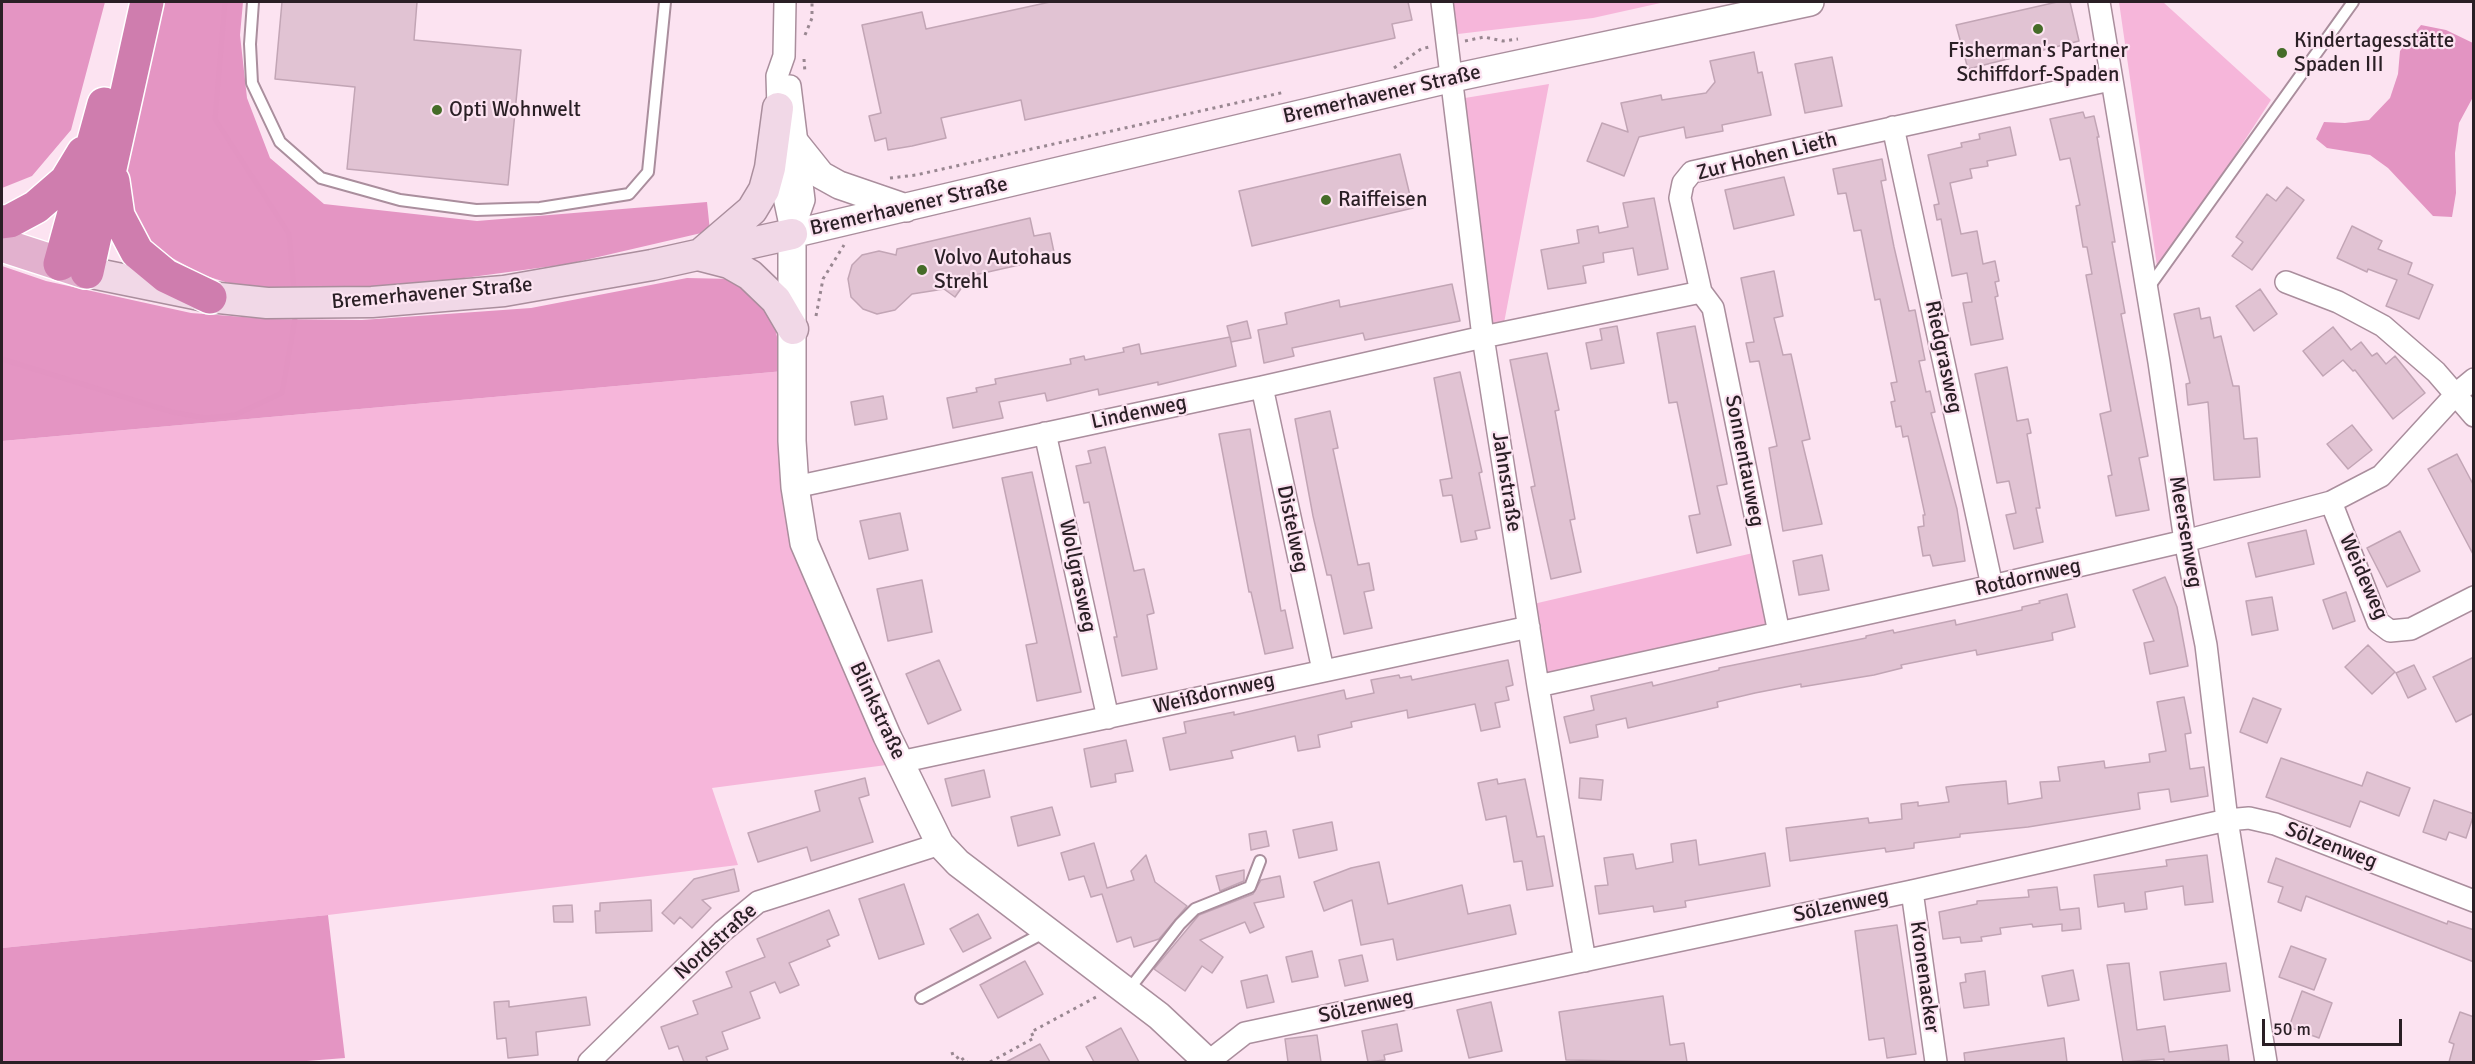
<!DOCTYPE html>
<meta charset="utf-8">
<style>
body{margin:0}
#map{position:relative;width:2475px;height:1064px;overflow:hidden;background:#fce3f1;font-family:Signika,sans-serif}
canvas{display:block}
.frame{position:absolute;inset:0;border:3px solid #2a1f25;pointer-events:none}
.scale{position:absolute;left:2262px;top:1019px;width:140px;height:27px;box-sizing:border-box;border:3px solid #2a1f25;border-top:0;padding-left:8px;font-size:18px;line-height:21px;white-space:nowrap;color:#2a1f25;-webkit-text-stroke:4px #fce3f1;paint-order:stroke}
</style>
<div id="map">
<canvas width="2475" height="1064"></canvas>
<div class="frame"></div>
<div class="scale">50 m</div>
</div>
<script>
const g = document.querySelector('canvas').getContext('2d');
g.lineJoin = 'round';
function fillPath(path, color) {
  g.fillStyle = color;
  g.fill(path, 'evenodd');
}
function poly(rows) {
  const path = new Path2D();
  for (const r of rows) {
    path.moveTo(r[0], r[1]);
    for (let i = 2; i < r.length; i += 2) path.lineTo(r[i], r[i + 1]);
  }
  return path;
}
function stroke(path, color, width, dash) {
  g.strokeStyle = color;
  g.lineWidth = width;
  g.lineCap = dash ? 'butt' : 'round';
  g.setLineDash(dash || []);
  g.stroke(path);
}
function drawText(font, color, halo, rows, align = 'center') {
  g.font = font + ' Signika,sans-serif';
  g.lineWidth = 4.5;
  g.setLineDash([]);
  g.textBaseline = 'middle';
  g.strokeStyle = halo;
  g.fillStyle = color;
  for (const [text, x, y, turn = 0] of rows) {
    g.save();
    g.translate(x, y);
    g.rotate((+turn || 0) * Math.PI / 180);
    g.textAlign = isNaN(turn) ? turn : align;
    if (halo) g.strokeText(text, 0, 0);
    g.fillText(text, 0, 0);
    g.restore();
  }
}
fillPath(poly([
 [1453,2,1665,2,1593,18,1458,34],
 [2119,2,2163,2,2271,100,2158,273],
 [1549,84,1504,323,1488,327,1465,98],
 [784,371,782,441,894,764,712,788,738,865,328,915,2,948,2,441],
 [1753,553,1770,627,1543,678,1529,605]
]), '#f6b6da');
fillPath(poly([
 [2,2,105,2,71,130,32,176,2,188],
 [157,2,243,2,240,35,247,98,270,158,324,204,477,221,707,202,710,231,568,264,427,283,289,292,254,291,203,275,154,248,133,214,123,178],
 [2,266,46,281,191,313,270,319,362,320,531,308,687,278,733,279,760,298,775,327,784,371,2,441],
 [328,915,345,1058,294,1062,2,1062,2,948]
]), '#e495c3');
fillPath(poly([
 [2421,25,2446,30,2473,43,2473,97,2459,123,2455,153,2456,193,2452,217,2433,216,2388,168,2370,155,2327,148,2316,139,2324,122,2345,123,2369,120,2390,98,2398,74,2400,51]
]), '#e394c2');
stroke(poly([
 [225,2,215,119,289,234,294,289],
 [2,359,172,412,205,418,235,415,282,393,295,319]
]), '#e394c2', 5);
const building = poly([
 [282,2,417,2,414,40,521,50,508,185,347,169,355,87,275,79,282,2],
 [1050,2,1408,2,1412,20,1392,24,1395,38,1025,120,1021,100,941,118,946,138,912,146,888,150,886,138,875,141,869,116,881,113,862,25,922,12,926,29,1050,2],
 [2057,2,2070,2,2079,41,1968,69,1956,25,2057,2],
 [1754,52,1758,73,1762,72,1771,115,1722,125,1723,131,1686,138,1684,127,1639,137,1624,176,1587,161,1602,123,1628,132,1621,103,1661,95,1662,100,1706,93,1715,82,1710,61,1754,52],
 [1832,57,1842,106,1805,113,1795,64,1832,57],
 [2083,112,2085,118,2094,116,2099,137,2097,137,2115,242,2112,242,2125,313,2121,314,2148,456,2139,458,2149,510,2116,516,2108,476,2112,475,2100,414,2111,411,2086,275,2092,274,2087,247,2083,247,2076,206,2080,205,2070,158,2060,160,2050,119,2083,112],
 [2010,127,2016,155,1987,161,1988,166,1970,169,1972,178,1950,183,1961,234,1977,231,1983,264,1995,261,1999,281,1995,282,1998,296,1995,297,2003,339,1971,345,1963,303,1972,302,1967,273,1952,276,1941,219,1937,220,1934,205,1939,204,1928,155,1962,147,1961,143,1980,139,1979,134,2010,127],
 [1400,154,1413,208,1252,246,1239,191,1400,154],
 [1882,159,1886,180,1881,181,1894,247,1909,311,1915,310,1925,360,1919,361,1926,392,1930,391,1935,412,1931,413,1957,509,1965,561,1933,566,1930,555,1923,556,1918,527,1924,526,1923,515,1925,515,1908,436,1903,437,1901,426,1896,427,1891,402,1895,401,1891,383,1897,382,1880,299,1875,300,1861,230,1854,231,1846,193,1838,194,1833,169,1882,159],
 [1784,177,1794,215,1734,229,1725,190,1784,177],
 [2287,187,2304,200,2252,270,2232,256,2243,242,2236,237,2267,194,2276,201,2287,187],
 [1654,198,1668,269,1638,275,1633,248,1603,253,1604,262,1583,266,1586,283,1548,289,1541,250,1579,243,1577,230,1598,226,1599,233,1628,227,1623,203,1654,198],
 [1030,218,1034,236,1050,233,1055,257,970,276,955,297,944,289,912,294,895,310,877,314,863,309,851,297,848,279,852,265,862,255,879,251,896,255,897,249,1030,218],
 [2352,226,2382,241,2378,249,2412,263,2408,274,2433,285,2419,319,2386,306,2397,280,2368,269,2367,272,2337,258,2352,226],
 [1774,271,1783,316,1774,318,1783,355,1791,354,1810,439,1802,441,1822,524,1783,531,1769,448,1777,446,1759,361,1750,362,1746,343,1754,342,1741,278,1774,271],
 [1452,284,1460,321,1365,340,1363,333,1292,348,1294,356,1264,363,1258,330,1287,324,1285,313,1339,300,1340,307,1452,284],
 [2260,289,2277,314,2254,331,2236,306,2260,289],
 [2199,308,2201,319,2210,317,2214,338,2221,336,2233,386,2239,386,2244,439,2257,438,2260,477,2214,480,2208,402,2188,405,2186,384,2190,383,2174,314,2199,308],
 [1247,321,1251,338,1231,342,1227,326,1247,321],
 [1617,326,1624,363,1591,369,1586,343,1602,340,1600,329,1617,326],
 [1695,326,1727,484,1717,486,1731,545,1697,553,1689,516,1700,514,1677,402,1669,403,1657,333,1695,326],
 [2333,327,2351,350,2361,342,2372,356,2377,353,2386,364,2395,356,2425,393,2393,419,2355,370,2353,371,2343,360,2323,376,2303,351,2333,327],
 [1230,337,1236,366,1158,385,1158,382,1099,395,1098,389,1047,401,1045,393,999,402,1003,418,953,428,947,398,977,392,976,388,996,384,995,379,1071,364,1070,359,1084,356,1085,360,1124,352,1123,348,1139,344,1141,354,1230,337],
 [1547,353,1559,410,1555,411,1575,519,1570,520,1581,572,1551,579,1531,487,1535,486,1510,360,1547,353],
 [2007,367,2017,421,2028,419,2031,433,2027,434,2040,508,2036,508,2043,542,2014,549,2006,515,2016,513,2009,481,1997,483,1975,374,2007,367],
 [1460,372,1482,472,1479,473,1490,528,1475,531,1477,539,1461,542,1452,495,1443,496,1440,480,1452,478,1434,378,1460,372],
 [883,396,887,419,855,425,851,402,883,396],
 [1330,411,1338,448,1333,449,1358,565,1369,563,1374,590,1364,592,1372,628,1344,634,1331,575,1327,575,1313,516,1295,419,1330,411],
 [2352,425,2372,450,2348,469,2327,444,2352,425],
 [1250,429,1281,611,1285,610,1293,648,1265,654,1251,592,1249,592,1219,434,1250,429],
 [1105,447,1134,571,1144,569,1154,613,1147,615,1157,669,1122,676,1114,637,1117,637,1089,502,1084,503,1076,466,1091,463,1088,451,1105,447],
 [2457,454,2474,486,2474,556,2428,469,2457,454],
 [1032,472,1081,692,1037,701,1026,645,1037,643,1002,478,1032,472],
 [900,513,908,550,869,559,860,521,900,513],
 [2306,530,2314,564,2256,577,2248,543,2306,530],
 [2400,531,2420,571,2387,587,2367,548,2400,531],
 [1822,555,1829,590,1799,595,1793,561,1822,555],
 [2165,577,2177,607,2188,666,2150,674,2144,643,2154,641,2133,590,2165,577],
 [922,580,932,632,888,641,877,589,922,580],
 [2346,592,2355,621,2333,629,2323,600,2346,592],
 [2067,594,2075,627,2052,633,2053,640,1977,655,1976,650,1901,665,1902,668,1874,675,1801,687,1801,684,1755,693,1717,702,1718,707,1628,728,1626,718,1596,725,1598,737,1570,743,1564,717,1594,710,1591,696,1652,682,1653,686,1719,670,1719,668,1866,638,1866,636,1893,630,1894,633,1955,620,1956,625,2022,610,2022,607,2040,603,2039,601,2067,594],
 [2272,597,2278,630,2252,635,2246,601,2272,597],
 [2368,645,2395,672,2372,694,2345,667,2368,645],
 [2474,657,2474,713,2456,722,2433,677,2474,657],
 [939,660,961,710,928,724,906,674,939,660],
 [1508,660,1513,685,1506,687,1509,700,1495,703,1500,727,1481,731,1475,704,1408,718,1407,710,1351,722,1352,727,1318,735,1320,747,1298,751,1295,736,1231,751,1233,758,1170,770,1163,738,1186,733,1184,722,1234,712,1234,715,1344,690,1346,699,1374,693,1371,680,1399,675,1400,678,1411,676,1412,680,1508,660],
 [2414,665,2426,689,2408,698,2396,673,2414,665],
 [2184,697,2191,733,2185,734,2190,769,2204,767,2208,796,2171,802,2169,789,2138,793,2140,809,2028,827,1960,834,1960,837,1914,843,1914,848,1886,852,1885,848,1790,861,1786,828,1868,818,1869,823,1902,819,1901,804,1918,802,1918,806,1949,802,1946,787,1961,785,2006,781,2008,804,2042,798,2040,782,2060,781,2058,767,2104,761,2105,768,2150,762,2149,754,2166,751,2157,702,2184,697],
 [2253,698,2281,709,2267,743,2240,732,2253,698],
 [1126,740,1133,771,1115,774,1116,782,1091,787,1084,749,1126,740],
 [2281,758,2362,786,2367,772,2410,788,2399,816,2360,801,2350,827,2266,797,2281,758],
 [984,770,990,797,952,806,945,779,984,770],
 [865,778,869,795,859,798,873,842,811,861,807,847,758,862,748,833,820,811,815,791,865,778],
 [1580,778,1603,780,1601,800,1579,798,1580,778],
 [1497,779,1498,784,1525,779,1537,837,1544,836,1553,886,1527,890,1522,861,1514,862,1506,816,1486,820,1478,783,1497,779],
 [2434,800,2474,814,2466,838,2449,832,2446,840,2423,832,2434,800],
 [1052,807,1060,835,1018,846,1011,817,1052,807],
 [1332,822,1337,850,1299,858,1293,830,1332,822],
 [1266,831,1269,846,1251,850,1249,834,1266,831],
 [1696,840,1699,865,1765,853,1770,886,1685,901,1686,907,1654,912,1653,906,1599,914,1595,886,1608,885,1604,858,1633,854,1636,869,1673,862,1671,844,1696,840],
 [1094,843,1107,888,1134,880,1131,871,1146,855,1155,882,1187,906,1159,939,1134,947,1131,937,1117,942,1102,894,1091,897,1084,876,1069,880,1061,853,1094,843],
 [2207,855,2213,902,2185,905,2183,886,2145,892,2147,909,2125,912,2124,903,2098,907,2094,875,2167,866,2166,860,2207,855],
 [2276,858,2447,924,2448,921,2474,930,2474,962,2306,896,2301,911,2278,902,2283,887,2268,882,2276,858],
 [1379,862,1388,904,1462,885,1468,914,1510,905,1516,934,1397,960,1393,939,1361,945,1352,900,1324,911,1314,882,1351,868,1379,862],
 [734,869,739,891,702,900,711,908,692,928,680,917,674,924,662,913,694,879,734,869],
 [1244,870,1244,881,1220,891,1216,876,1244,870],
 [1280,876,1284,897,1254,903,1264,927,1250,933,1245,922,1200,940,1223,957,1212,973,1202,966,1185,991,1154,969,1199,915,1253,894,1261,880,1280,876],
 [904,884,924,944,879,959,859,899,904,884],
 [2057,887,2060,910,2079,908,2081,929,2062,931,2062,924,2033,927,2032,924,2000,928,2001,934,1981,937,1982,941,1961,943,1960,937,1943,939,1939,912,1977,904,1977,901,2029,897,2028,890,2057,887],
 [651,900,652,931,596,933,595,911,600,911,600,903,651,900],
 [572,905,573,922,554,922,553,906,572,905],
 [829,910,839,935,827,940,830,946,789,963,799,985,780,993,775,982,750,992,760,1018,722,1032,728,1049,706,1057,708,1062,684,1062,678,1046,669,1049,661,1027,698,1014,693,1001,732,987,726,972,765,957,757,939,829,910],
 [978,914,991,938,963,952,950,929,978,914],
 [1897,925,1916,1054,1887,1058,1884,1038,1869,1040,1855,931,1897,925],
 [2291,946,2326,959,2314,990,2279,977,2291,946],
 [1312,951,1318,977,1292,982,1286,957,1312,951],
 [1362,955,1368,981,1345,986,1339,960,1362,955],
 [1025,961,1043,994,998,1018,980,985,1025,961],
 [2129,963,2137,1030,2165,1026,2169,1052,2227,1045,2229,1061,2164,1062,2164,1059,2123,1062,2107,965,2129,963],
 [2226,963,2230,991,2164,1000,2160,972,2226,963],
 [2073,970,2079,1000,2048,1006,2042,976,2073,970],
 [1985,971,1989,1005,1964,1008,1960,983,1966,982,1965,974,1985,971],
 [1267,975,1274,1002,1247,1008,1241,981,1267,975],
 [2302,991,2332,1003,2319,1038,2289,1027,2302,991],
 [1663,996,1670,1045,1684,1043,1687,1062,1566,1060,1559,1012,1663,996],
 [586,997,590,1025,536,1032,538,1055,508,1058,506,1038,497,1039,494,1002,509,1001,509,1007,586,997],
 [1491,1002,1502,1051,1469,1058,1457,1010,1491,1002],
 [2460,1012,2474,1017,2474,1062,2449,1062,2454,1044,2449,1042,2460,1012],
 [1397,1024,1402,1051,1384,1055,1385,1060,1368,1062,1362,1031,1397,1024],
 [1121,1028,1139,1062,1094,1062,1086,1047,1121,1028],
 [1317,1035,1321,1062,1288,1062,1285,1039,1317,1035],
 [2064,1038,2067,1062,1965,1062,1964,1053,2064,1038],
 [1040,1044,1050,1062,1006,1062,1040,1044]
]);
fillPath(building, '#e1c3d3');
stroke(building, '#c2a5b5', 1.5);
const service = poly([
 [253,2,250,44,252,83,280,142,321,178,400,200,476,210,540,208,629,194,648,172,665,2],
 [2149,287,2353,2],
 [1127,992,1180,924,1195,909,1250,887,1260,861],
 [921,998,1047,931]
]);
const minor = poly([
 [785,2,784,56,777,76,778,108,784,197,792,234],
 [1442,2,1483,337,1538,686,1585,961],
 [2099,2,2159,362,2185,541,2206,645,2227,820,2266,1062],
 [790,86,804,200,792,234],
 [1893,127,1992,586],
 [2286,282,2338,302,2383,326,2436,372,2474,416],
 [1701,292,1713,308,1779,633],
 [1262,387,1323,670],
 [1045,433,1108,718],
 [795,487,1262,387,1483,337,1701,292,1680,198,1683,183,1692,172,2110,80],
 [2331,502,2378,622,2390,631,2411,629,2474,597],
 [1538,686,1992,586,2185,541,2331,502,2381,476,2457,393,2474,379],
 [900,762,1529,627],
 [1912,891,1936,1062],
 [589,1062,723,931,758,902,940,844],
 [1208,1062,1245,1033,1912,891,2227,820,2249,818,2275,824,2474,901]
]);
const tertiary = poly([
 [797,145,821,175,839,185,906,208],
 [1208,1062,1159,1016,958,863,940,844,887,736,804,543,795,487,792,441,792,234,1453,78,1810,2]
]);
const secondary = poly([
 [703,252,752,210,764,190,770,168,778,108],
 [698,255,729,263,750,275,776,300,793,329],
 [87,272,210,297,267,303,372,302,504,291,652,265,792,234]
]);
const primary = poly([
 [2,245,85,272]
]);
const motorway = poly([
 [113,181,118,216,137,252,166,276,210,297],
 [2,222,10,221,36,207,66,181,83,153],
 [60,264,104,104],
 [87,272,147,2]
]);
stroke(service, '#aa8e9d', 14);
stroke(minor, '#aa8e9d', 24);
stroke(tertiary, '#aa8e9d', 30);
stroke(secondary, '#aa8e9d', 33);
stroke(primary, '#fff', 36);
stroke(motorway, '#fff', 36);
stroke(poly([
 [805,35,812,18,812,2],
 [1465,41,1484,37,1503,41,1518,39],
 [804,59,805,73],
 [1394,68,1421,49,1429,47],
 [890,178,916,175,1285,92],
 [816,316,823,279,844,245],
 [951,1054,954,1053,960,1061,964,1058,967,1062],
 [990,1062,1034,1038,1031,1032,1098,996]
]), '#998791', 3, [3, 4.5]);
stroke(service, '#fff', 10);
stroke(minor, '#fff', 21);
stroke(tertiary, '#fff', 27);
stroke(secondary, '#f1d8e7', 30);
stroke(primary, '#e2b1ce', 33);
stroke(motorway, '#cf7dae', 33);
for (const [x, y, r, color] of [
 [2038,29,6,"#456c28"],
 [2282,53,6,"#456c28"],
 [437,110,6,"#456c28"],
 [1326,200,6,"#456c28"],
 [922,270,6,"#456c28"]
]) {
  const dot = new Path2D();
  dot.arc(x, y, r, 0, 2 * Math.PI);
  g.fillStyle = color;
  g.fill(dot);
  stroke(dot, '#fce3f1', 2);
}
drawText('21px', '#2a1f25', '#fce3f1', [
 ["Kindertagesstätte",2294,41],
 ["Spaden III",2294,65],
 ["Fisherman's Partner",2038,51,"center"],
 ["Schiffdorf-Spaden",2038,75,"center"],
 ["Opti Wohnwelt",449,110],
 ["Raiffeisen",1338,200],
 ["Volvo Autohaus",934,258],
 ["Strehl",934,282]
], 'left');
drawText('21px', '#2a1f25', '#fce3f1', [
 ["Bremerhavener Straße",1382,95,-13],
 ["Zur Hohen Lieth",1767,157,-14],
 ["Bremerhavener Straße",909,207,-13],
 ["Bremerhavener Straße",432,294,-5],
 ["Riedgrasweg",1943,357,78],
 ["Lindenweg",1139,413,-12],
 ["Sonnentauweg",1744,461,79],
 ["Jahnstraße",1506,482,81],
 ["Distelweg",1292,529,78],
 ["Meersenweg",2185,532,80],
 ["Wollgrasweg",1077,576,78],
 ["Weideweg",2363,577,66],
 ["Rotdornweg",2028,578,-13],
 ["Weißdornweg",1214,694,-13],
 ["Blinkstraße",877,711,65],
 ["Sölzenweg",2331,846,21],
 ["Sölzenweg",1841,906,-12],
 ["Nordstraße",716,942,-42],
 ["Kronenacker",1924,977,82],
 ["Sölzenweg",1366,1007,-12]
]);
</script>
